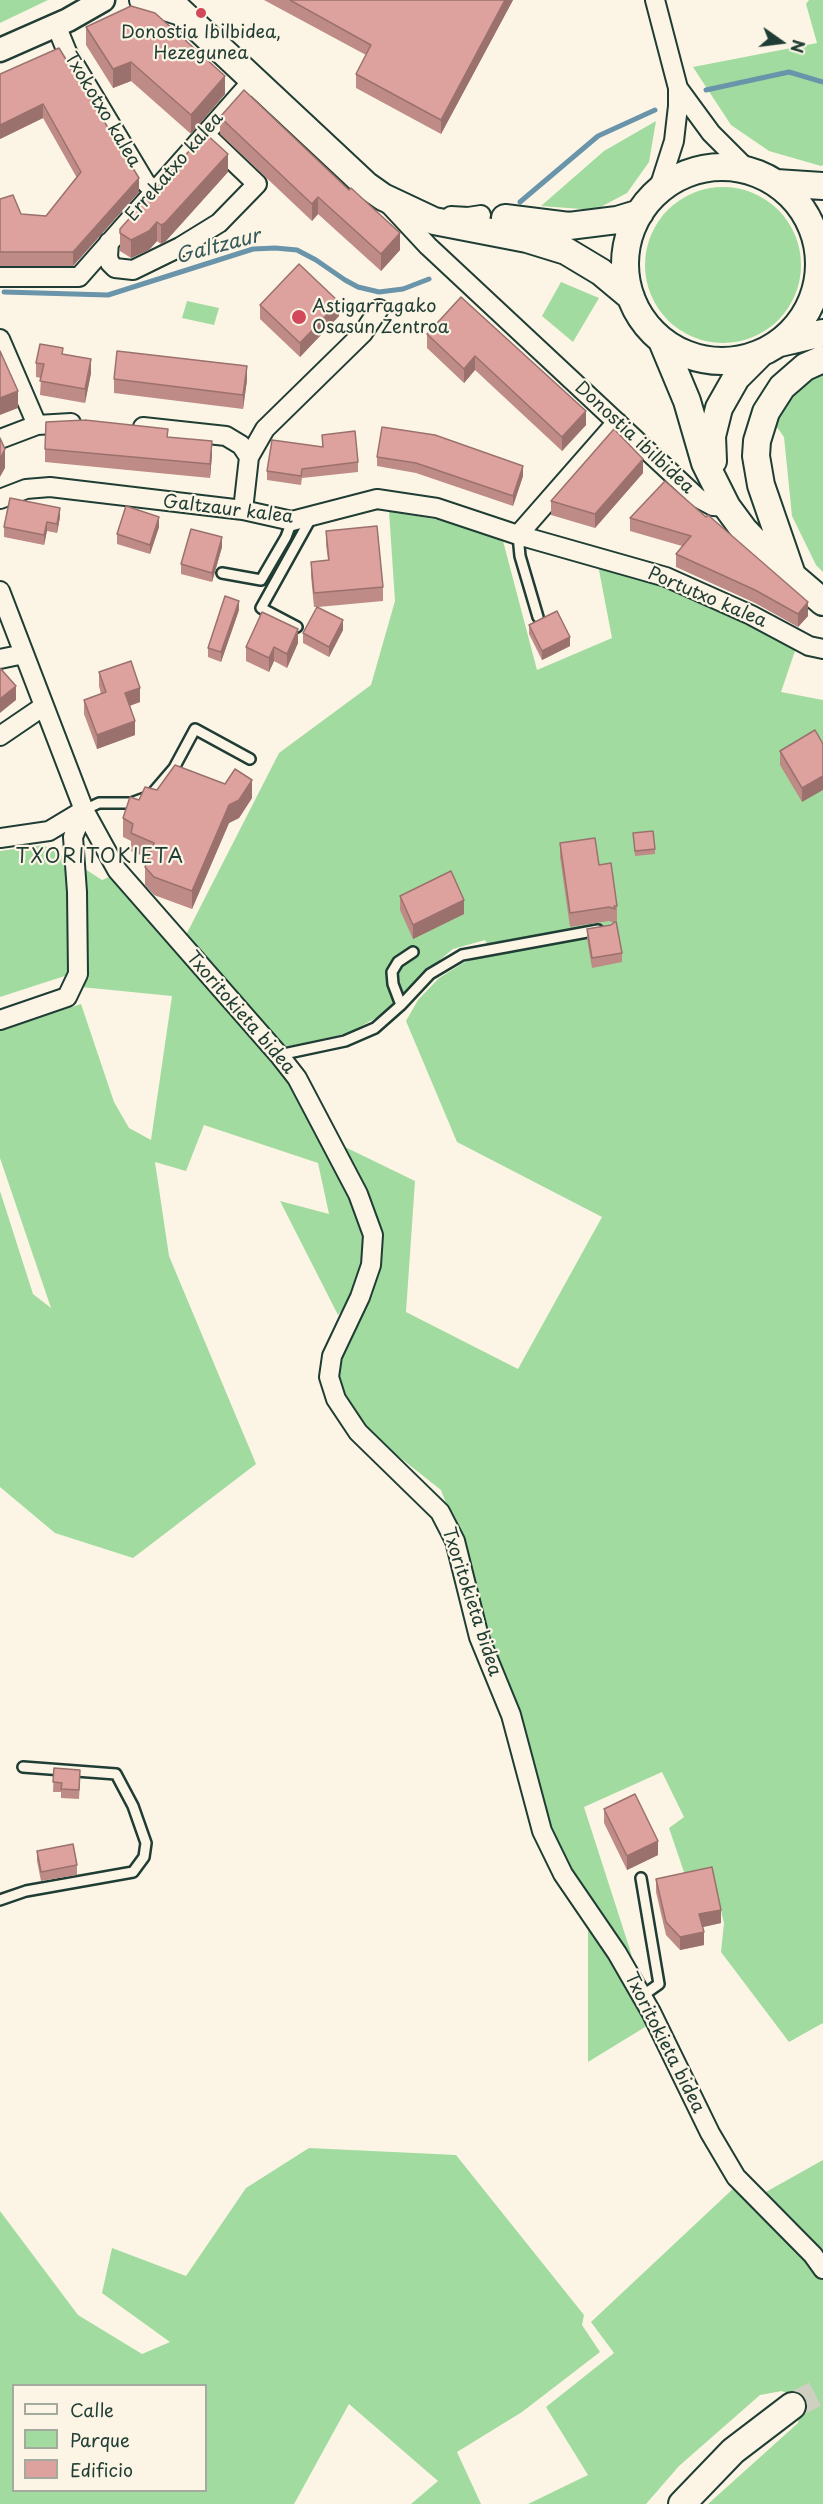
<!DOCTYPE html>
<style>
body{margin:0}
#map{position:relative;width:823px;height:2504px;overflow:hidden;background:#fcf5e5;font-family:"Playpen Sans",sans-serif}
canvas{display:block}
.legend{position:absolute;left:12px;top:2384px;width:195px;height:108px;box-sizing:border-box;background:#fcf5e5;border:2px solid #a4ab9e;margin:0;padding:8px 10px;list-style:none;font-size:18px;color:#1f3d34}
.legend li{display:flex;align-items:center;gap:12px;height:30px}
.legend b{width:30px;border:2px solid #a4ab9e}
.north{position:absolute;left:751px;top:12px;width:60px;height:60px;-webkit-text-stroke:4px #fcf5e5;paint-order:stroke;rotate:104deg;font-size:16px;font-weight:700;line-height:24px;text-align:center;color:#1f3d34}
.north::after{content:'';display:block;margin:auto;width:21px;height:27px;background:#1f3d34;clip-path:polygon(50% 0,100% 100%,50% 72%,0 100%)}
</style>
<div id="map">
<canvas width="823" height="2504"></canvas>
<ul class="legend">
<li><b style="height:8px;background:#fcf5e5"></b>Calle</li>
<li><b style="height:16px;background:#a1dba0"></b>Parque</li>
<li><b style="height:16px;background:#dda29d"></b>Edificio</li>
</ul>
<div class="north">N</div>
</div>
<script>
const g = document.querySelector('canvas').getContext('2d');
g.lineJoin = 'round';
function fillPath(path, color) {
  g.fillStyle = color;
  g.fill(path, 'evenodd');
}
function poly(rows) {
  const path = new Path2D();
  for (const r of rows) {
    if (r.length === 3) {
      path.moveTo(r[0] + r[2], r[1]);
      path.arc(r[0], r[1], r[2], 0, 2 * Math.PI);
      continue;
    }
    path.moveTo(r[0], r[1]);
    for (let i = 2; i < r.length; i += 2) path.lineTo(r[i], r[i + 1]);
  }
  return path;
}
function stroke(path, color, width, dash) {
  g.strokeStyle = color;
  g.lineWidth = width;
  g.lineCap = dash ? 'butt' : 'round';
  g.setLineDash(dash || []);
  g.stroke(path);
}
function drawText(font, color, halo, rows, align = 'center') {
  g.font = font + ' "Playpen Sans",sans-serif';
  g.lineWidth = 4.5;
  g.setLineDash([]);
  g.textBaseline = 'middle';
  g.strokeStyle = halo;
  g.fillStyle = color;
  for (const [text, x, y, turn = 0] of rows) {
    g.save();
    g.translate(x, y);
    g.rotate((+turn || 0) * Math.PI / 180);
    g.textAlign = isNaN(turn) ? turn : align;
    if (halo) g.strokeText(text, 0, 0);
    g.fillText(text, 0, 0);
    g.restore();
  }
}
fillPath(poly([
 [0,0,48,0,0,23],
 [809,0,823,0,823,165,821,166,769,151,731,125,693,67,817,43,806,4],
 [656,121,649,162,627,193,595,210,541,206,604,151],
 [723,265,78],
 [561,282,599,298,573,342,542,316],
 [187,301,219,308,214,325,182,318],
 [823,372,823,572,816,565,792,516,784,437,774,423,798,390],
 [389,511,455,523,502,537,537,670,612,638,598,565,693,592,797,645,781,692,823,700,823,2023,789,2042,721,1952,724,1923,712,1875,686,1878,669,1828,684,1817,662,1772,584,1807,632,1956,570,1871,548,1825,485,1639,461,1543,441,1490,374,1437,346,1401,336,1379,336,1362,380,1229,371,1201,345,1147,415,1181,406,1312,518,1369,602,1217,457,1142,406,1021,418,1000,439,978,463,963,493,953,485,940,453,949,418,978,381,1015,349,1033,280,1048,186,935,279,753,371,685,395,601],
 [43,845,71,861,74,973,0,997,0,851],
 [85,869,102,880,114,875,293,1083,352,1194,367,1236,366,1265,353,1297,338,1315,280,1201,329,1214,318,1163,204,1125,186,1171,155,1162,169,1256,256,1464,133,1558,55,1533,0,1487,0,1191,33,1294,51,1308,0,1158,0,1031,81,1004,114,1102,129,1128,151,1140,172,996,81,987,87,938],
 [588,1927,607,1951,650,2024,588,2062],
 [309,2148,456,2155,584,2315,582,2325,600,2352,522,2412,457,2452,481,2504,411,2504,438,2481,349,2404,294,2504,0,2504,0,2211,78,2315,142,2354,170,2342,102,2293,112,2248,186,2276,246,2188],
 [14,2386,206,2386,206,2490,14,2490],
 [823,2160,823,2259,764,2193],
 [736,2186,806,2256,823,2280,823,2504,708,2504,798,2423,803,2401,782,2391,760,2395,679,2466,646,2504,528,2504,588,2475,546,2407,614,2353,591,2322]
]), '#a1dba0');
stroke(poly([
 [706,90,789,72,823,82],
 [520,202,598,136,655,110],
 [4,292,108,295,253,249,275,248,297,250,316,260,345,280,358,287,379,292,403,289,429,279]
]), '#6994aa', 5);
stroke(poly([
 [792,2406,823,2390]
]), '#d0d0c2', 26, [26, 13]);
const service = poly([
 [518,535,520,556,538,617],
 [222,573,261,580,286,537,292,521],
 [297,627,261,608,311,518],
 [174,768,195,729,250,759],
 [84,810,99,803,131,803,150,796,174,768],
 [401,1005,393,984,392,972,398,962,413,952],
 [279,1055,345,1041,375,1028,401,1005,430,974,462,955,598,930],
 [641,1878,659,1984,642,1996],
 [0,1900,26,1891,133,1872,144,1857,146,1843,133,1806,116,1774,23,1767]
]);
const minor = poly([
 [655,0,678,88,678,106,674,141,658,191],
 [56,25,67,52,145,182,154,191],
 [678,88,711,133,749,171],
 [388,203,428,246,698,498,713,506,727,507],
 [451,216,468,217,481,215],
 [109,242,108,257,110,263,115,268,133,270,180,247,219,223,257,184,210,139],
 [0,277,79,277,253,80],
 [0,339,37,425],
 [143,427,226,436,241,445,249,457,243,510],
 [0,439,37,425,71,423],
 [249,457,265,429,363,333,379,309],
 [0,499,26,489,50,487,243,510,292,521,377,499,437,508,518,535,666,577,751,615,809,646,823,649],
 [518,535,617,422],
 [0,591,84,810,117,870,279,1055,297,1078,358,1194,373,1235,371,1265,360,1297,332,1356,329,1377,336,1399,358,1432,440,1512,455,1541,479,1637,511,1715,542,1831,563,1874,617,1953,651,2012,710,2133,736,2177,813,2255,823,2269],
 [0,659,24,654],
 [0,736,44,706],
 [0,838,49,831,84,810],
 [0,1020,67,997,78,974,77,892,73,837,84,810]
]);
const tertiary = poly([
 [0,50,68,20,103,0]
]);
const secondary = poly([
 [143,0,178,11],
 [168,0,366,185,383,197,434,221,527,239,566,251,601,272,631,297],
 [722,264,97],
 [776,183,823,186],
 [505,218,569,226,617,220,640,213],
 [662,341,687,401,705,463,727,507,744,530,768,555,823,602],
 [780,343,823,333],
 [713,461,712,436,719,408,736,378,760,354],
 [791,572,761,485,756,456,757,441,766,412,782,387,805,367,823,359],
 [682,2504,733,2451,792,2406]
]);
stroke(service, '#1f3d34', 14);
stroke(minor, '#1f3d34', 22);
stroke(tertiary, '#1f3d34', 27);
stroke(secondary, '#1f3d34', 30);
stroke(service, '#fcf5e5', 9);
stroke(minor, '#fcf5e5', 18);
stroke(tertiary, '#fcf5e5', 22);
stroke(secondary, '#fcf5e5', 26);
fillPath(poly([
 [264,0,513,0,441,134,356,88,356,74,366,55],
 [86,27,225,94,191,134,131,81,113,88,86,45],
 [59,48,139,192,73,266,0,266,0,199,21,214,46,216,77,178,43,118,0,139],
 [220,117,400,250,381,271,318,214,312,221,220,134],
 [228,172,165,242,161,244,157,241,149,250,131,258,120,251,120,229],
 [461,297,586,425,562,451,475,370,464,383,427,348,427,334],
 [260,305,339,316,300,357,260,319],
 [63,354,91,373,85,403,40,395,41,378,36,377,36,363],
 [114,379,247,380,243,409,114,393],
 [322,435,358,462,358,472,302,478,301,485,267,480,267,471,322,447],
 [168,437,212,455,210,478,45,462,45,449],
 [377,457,523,476,513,506,416,473,377,466],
 [643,473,595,528,551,515,551,501],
 [60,517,57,533,47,531,44,545,4,537,4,527],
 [706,517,808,616,798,627,755,603,676,567,676,554,682,546,630,531,630,518],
 [159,527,150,554,117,544,117,534],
 [326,531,383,587,383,601,318,607,343,630,329,657,303,643,303,633,317,607,314,607,311,576,311,562,328,560,326,545],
 [222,547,212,582,181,574,181,564],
 [239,610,221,662,208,657,208,648],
 [529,625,570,646,542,660,529,634],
 [298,643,287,668,274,661,269,672,246,661,246,647],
 [99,672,140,702,130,706,135,735,97,749,84,714,84,700,101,694,99,686],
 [815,730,802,802,780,765,780,751],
 [157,790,252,798,239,818,229,823,192,909,154,895,145,885,145,867,148,858,131,851,131,841,123,837,123,818,139,800],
 [633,833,655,849,655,854,635,856],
 [560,843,599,865,617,906,617,920,615,920,615,922,622,953,622,962,592,968,587,939,587,929,611,925,614,923,609,921,570,927,560,857],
 [400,896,464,914,413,939,400,910],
 [54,1768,80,1780,79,1799,61,1798,61,1792,53,1792],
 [604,1809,658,1855,627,1870,604,1823],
 [37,1851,77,1865,77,1875,41,1881,37,1861],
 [656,1879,721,1923,702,1927,704,1945,680,1950,666,1935,656,1892]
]), '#be8b87');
fillPath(poly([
 [505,0,513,0,441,134,441,120],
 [131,62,131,81,113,88,113,69],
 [225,76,225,94,191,134,191,115],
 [43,104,43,118,0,139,0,125],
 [228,154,228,172,165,242,161,244,161,225],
 [139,178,139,192,73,266,73,252],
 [318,197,318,214,312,221,312,204],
 [157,222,157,241,149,250,131,258,131,240],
 [400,233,400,250,381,271,381,254],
 [339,302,339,316,300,357,300,343],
 [475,356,475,370,464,383,464,369],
 [91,359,91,373,85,403,85,389],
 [247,366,247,380,243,409,243,395],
 [18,391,18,408,0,415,0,398],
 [586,411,586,425,562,451,562,437],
 [212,441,212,455,210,478,210,464],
 [5,449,5,468,0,477,0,459],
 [643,459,643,473,595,528,595,514],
 [523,466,523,476,513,506,513,496],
 [60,508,60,517,57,533,57,524],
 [159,517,159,527,150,554,150,545],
 [47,522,47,531,44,545,44,535],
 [222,537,222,547,212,582,212,573],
 [239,601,239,610,221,662,221,652],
 [808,602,808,616,798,627,798,614],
 [343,620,343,630,329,657,329,647],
 [298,629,298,643,287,668,287,654],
 [570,637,570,646,542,660,542,651],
 [274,647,274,661,269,672,269,658],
 [16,686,16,700,0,713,0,699],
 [140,688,140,702,125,707,125,693],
 [135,721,135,735,97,749,97,735],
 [823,776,823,790,802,802,802,788],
 [252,780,252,798,239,818,229,823,192,909,192,891,229,805],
 [464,900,464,914,413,939,413,925],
 [658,1841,658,1855,627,1870,627,1856],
 [721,1910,721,1923,699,1928,699,1914],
 [704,1932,704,1945,680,1950,680,1937]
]), '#9b716e');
const building = poly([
 [290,0,505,0,441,120,356,74,371,45,290,0],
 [131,6,155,13,225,76,191,115,131,62,113,69,86,27,131,6],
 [59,48,139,178,73,252,0,252,0,199,13,195,21,214,46,216,81,172,43,104,0,125,0,74,59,48],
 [244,90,349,190,351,188,400,233,381,254,318,197,312,204,220,117,244,90],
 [205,133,228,154,165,223,161,225,157,222,149,231,131,240,120,233,120,229,205,133],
 [299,264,339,302,300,343,260,305,299,264],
 [461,297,586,411,562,437,475,356,464,369,427,334,461,297],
 [40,344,63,348,62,354,91,359,85,389,40,381,44,364,36,363,40,344],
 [0,351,18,391,0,398,0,351],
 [117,351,247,366,243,395,114,379,117,351],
 [85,420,168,429,167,437,212,441,210,464,45,449,46,422,85,420],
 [382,427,435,435,523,466,513,496,416,463,377,457,382,427],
 [614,429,643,459,595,514,551,501,614,429],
 [355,431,358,462,302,469,301,476,267,471,272,440,323,447,322,435,355,431],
 [0,438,5,449,0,459,0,438],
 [665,481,706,517,708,515,808,602,798,614,755,590,676,554,691,536,630,518,665,481],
 [10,498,60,508,57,524,47,522,44,535,4,527,10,498],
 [126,506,159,517,150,545,117,534,126,506],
 [377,526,383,587,314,593,311,562,329,560,326,531,377,526],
 [191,529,222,537,212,573,181,564,191,529],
 [225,596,239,601,221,652,208,648,225,596],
 [317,607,343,620,329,647,303,633,317,607],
 [557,611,570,637,542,651,529,625,557,611],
 [262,612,298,629,287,654,274,647,269,658,246,647,262,612],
 [131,661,140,688,125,693,135,721,97,735,84,700,106,692,99,672,131,661],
 [0,668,16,686,0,699,0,668],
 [815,730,823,744,823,776,802,788,780,751,815,730],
 [175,765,225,784,235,769,252,780,239,800,229,805,192,891,154,877,145,867,154,843,131,833,133,824,123,818,130,797,139,800,145,787,157,790,175,765],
 [653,831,655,849,635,851,633,833,653,831],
 [595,838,599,865,611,863,617,906,614,906,615,909,609,907,570,913,560,843,595,838],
 [451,871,464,900,413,925,400,896,451,871],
 [616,921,622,953,592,958,587,929,611,925,616,921],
 [54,1768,80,1770,79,1790,61,1789,62,1783,53,1782,54,1768],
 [635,1794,658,1841,627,1856,604,1809,635,1794],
 [73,1844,77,1865,41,1872,37,1851,73,1844],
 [712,1867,721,1910,699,1914,704,1932,680,1937,666,1922,656,1879,712,1867]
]);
fillPath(building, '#dda29d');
stroke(building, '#9b716e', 1.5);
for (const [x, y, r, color] of [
 [201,13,6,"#d1495b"],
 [299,317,8,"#d1495b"]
]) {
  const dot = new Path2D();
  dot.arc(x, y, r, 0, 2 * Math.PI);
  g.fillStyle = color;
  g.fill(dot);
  stroke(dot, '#fcf5e5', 2);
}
drawText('18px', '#1f3d34', '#fcf5e5', [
 ["Donostia Ibilbidea,",201,33],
 ["Hezegunea",201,54],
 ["Astigarragako",312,307,"left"],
 ["Osasun Zentroa",312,328,"left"]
]);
drawText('18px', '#1f3d34', '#fcf5e5', [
 ["Txokotxo kalea",102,110,59],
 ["Errekatxo kalea",175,167,-49],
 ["Donostia ibilbidea",634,438,43],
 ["Galtzaur kalea",228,510,7],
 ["Portutxo kalea",707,598,23],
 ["Txoritokieta bidea",240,1013,49],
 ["Txoritokieta bidea",471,1602,72],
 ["Txoritokieta bidea",664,2043,63]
]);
drawText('italic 20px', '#385a5b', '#fcf5e5', [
 ["Galtzaur",218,247,-15]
]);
g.letterSpacing = '1.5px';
drawText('20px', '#1f3d34', '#fcf5e5', [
 ["TXORITOKIETA",100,857]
]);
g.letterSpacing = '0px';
</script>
